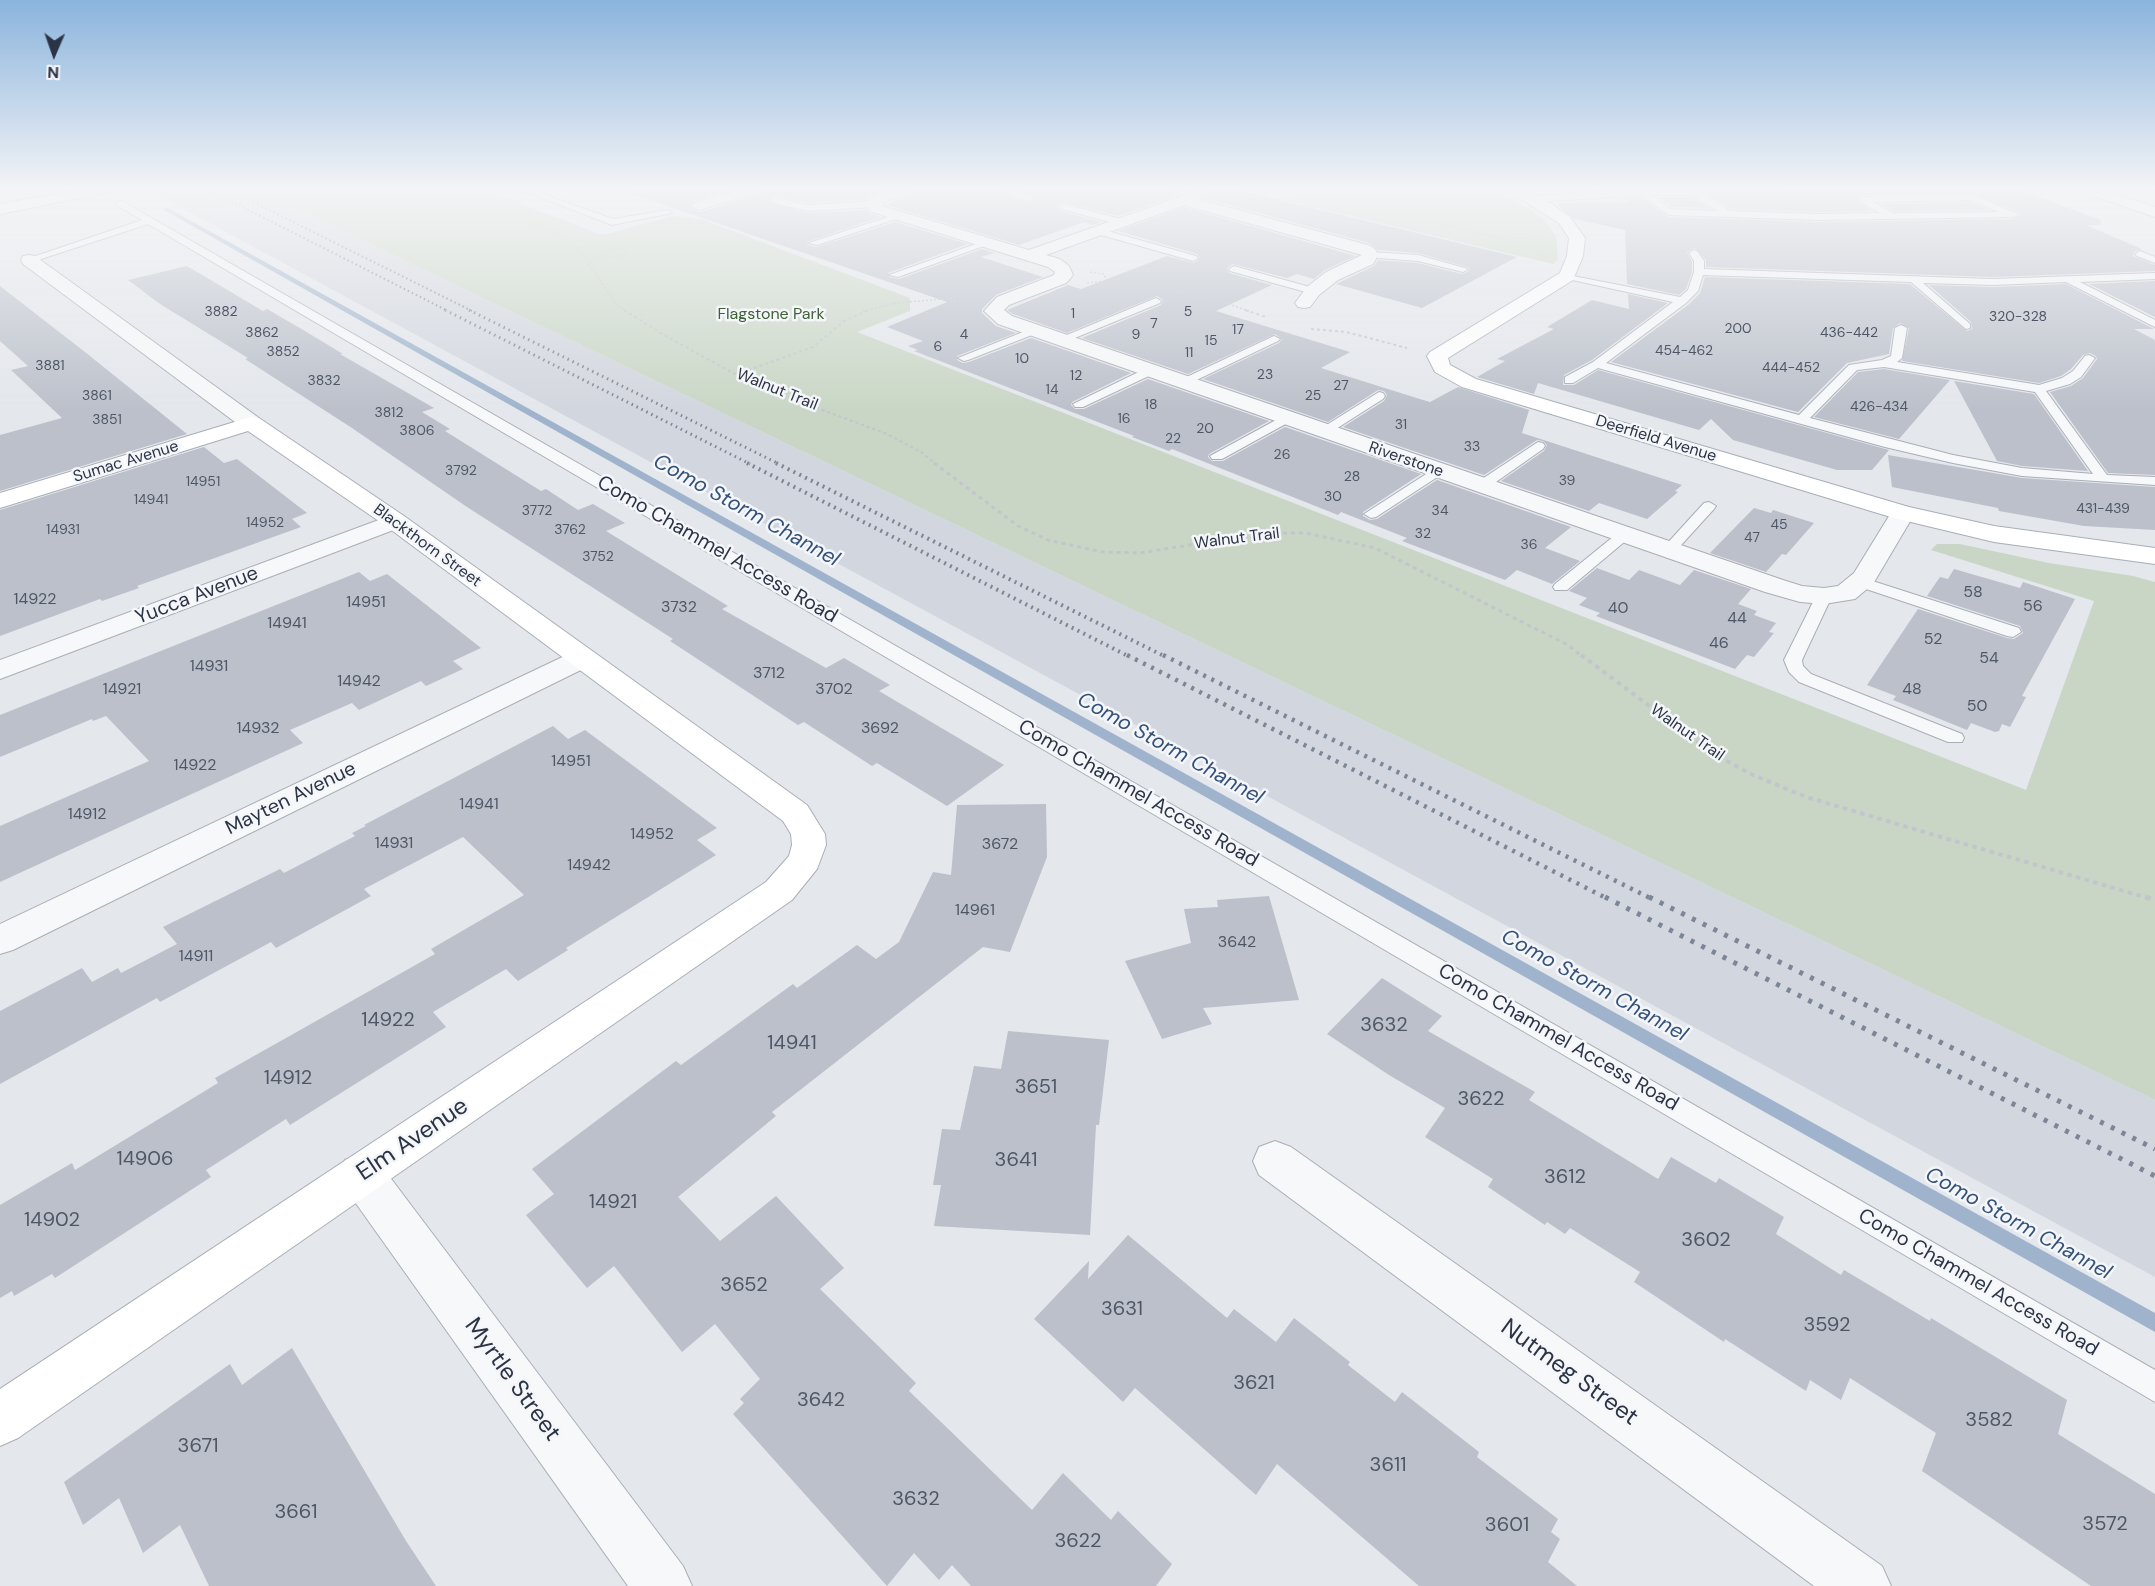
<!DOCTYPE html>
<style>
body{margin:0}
#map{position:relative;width:2155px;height:1586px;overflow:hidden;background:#e4e7ec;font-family:"DM Sans",sans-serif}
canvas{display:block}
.north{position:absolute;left:24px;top:24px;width:60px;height:60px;-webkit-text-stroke:4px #f4f6f9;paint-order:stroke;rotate:182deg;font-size:16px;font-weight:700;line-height:24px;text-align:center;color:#2b3445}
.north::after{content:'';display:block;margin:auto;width:21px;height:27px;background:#2b3445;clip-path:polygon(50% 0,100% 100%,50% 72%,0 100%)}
</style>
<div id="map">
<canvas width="2155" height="1586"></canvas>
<div class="north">N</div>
</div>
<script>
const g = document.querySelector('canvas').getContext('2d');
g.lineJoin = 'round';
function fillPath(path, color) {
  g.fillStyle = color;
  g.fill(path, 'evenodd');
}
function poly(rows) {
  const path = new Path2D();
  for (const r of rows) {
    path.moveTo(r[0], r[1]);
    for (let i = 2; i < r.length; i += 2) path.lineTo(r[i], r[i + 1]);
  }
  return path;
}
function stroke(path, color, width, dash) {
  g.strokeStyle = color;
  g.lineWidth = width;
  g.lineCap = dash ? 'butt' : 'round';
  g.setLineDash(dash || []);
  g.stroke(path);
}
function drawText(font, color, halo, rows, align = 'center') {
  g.font = font + ' "DM Sans",sans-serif';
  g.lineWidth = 5;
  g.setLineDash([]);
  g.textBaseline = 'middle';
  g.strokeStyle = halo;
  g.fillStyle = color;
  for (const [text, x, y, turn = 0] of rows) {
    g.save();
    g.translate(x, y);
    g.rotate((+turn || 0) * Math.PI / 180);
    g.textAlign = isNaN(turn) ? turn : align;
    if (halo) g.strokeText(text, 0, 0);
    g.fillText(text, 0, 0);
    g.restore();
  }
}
fillPath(poly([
 [171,189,256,189,2155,1100,2155,1277,154,193]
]), '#d2d6de');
fillPath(poly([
 [256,189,483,189,602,235,674,216,701,219,910,298,910,311,857,332,2026,790,2094,601,1931,550,1937,544,1960,544,2049,563,2133,576,2155,582,2155,1100],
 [1312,189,1489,189,1527,207,1545,221,1556,236,1558,259,1553,264,1283,200]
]), '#c9d6c5');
fillPath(poly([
 [164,208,168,208,2155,1313,2155,1332,164,210,164,208]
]), '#9fb4cc');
fillPath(poly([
 [633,189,732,189,693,201,690,207,700,212,759,194,762,189,888,189,875,193,867,199,808,203,776,196,771,198,771,203,808,213,867,210,871,214,881,217,807,242,808,245,816,247,895,222,968,244,888,273,889,277,899,279,982,249,995,253,981,257,1043,277,996,295,982,309,982,313,996,326,1016,333,957,356,957,360,963,363,969,362,1031,338,1131,373,1072,402,1071,405,1075,409,1084,409,1148,379,1269,421,1209,454,1208,457,1212,461,1223,461,1285,427,1421,474,1363,512,1363,516,1370,520,1377,519,1437,480,1571,527,1545,548,1580,561,1552,584,1517,570,1505,580,1402,541,1407,538,1341,512,1338,515,1172,449,1169,451,1132,437,1134,436,914,351,918,350,908,346,923,341,887,327,947,302,632,194],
 [917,189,991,189,1029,203,1036,197,1013,189,1163,189,1178,195,1118,216,1063,202,1058,206,1060,211,1101,222,1093,225,1084,222,1019,245,886,205,914,194],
 [1206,189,1234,189,1517,257,1422,308,1336,284,1374,266,1378,260,1418,263,1462,274,1469,271,1470,268,1418,253,1378,250,1369,243,1204,198,1211,194],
 [1780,189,2017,189,2101,220,2100,225,2086,225,2142,249,2134,252,2133,256,2155,265,2155,271,1993,277,1706,267,1706,260,1695,248,1687,252,1692,262,1692,272,1686,289,1679,295,1627,284,1625,230,1574,219,1559,206,1559,203,1628,202,1624,198,1640,197,1669,217,1819,222,2013,219,2020,215,2019,212,1971,192,1863,195,1858,197,1858,202,1871,211,1819,212,1730,209,1706,192,1784,192],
 [1659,197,1693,197,1709,208,1672,207],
 [1970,202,1988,210,1894,211,1881,204],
 [1184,207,1356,256,1325,270,1314,279,1297,274,1287,278,1233,264,1227,268,1229,273,1272,285,1216,311,1350,352,1321,368,1423,400,1430,402,1458,387,1529,410,1522,433,1682,485,1675,491,1678,492,1647,519,1599,503,1589,511,1501,481,1544,451,1547,445,1543,441,1537,440,1484,475,1343,427,1384,401,1387,395,1384,391,1378,390,1328,422,1203,379,1279,343,1282,339,1275,334,1188,374,1082,338,1161,305,1163,300,1157,296,1067,333,1013,314,1007,310,1068,285,1081,289,1167,256,1194,263,1200,258,1197,254,1118,231],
 [187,266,263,311,267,309,300,328,343,354,340,354,434,408,422,412,450,429,445,431,541,491,546,489,578,510,593,504,625,523,606,531,728,606,722,609,826,668,844,658,890,685,879,691,1004,765,947,806,877,763,872,766,804,722,798,725,670,641,673,639,467,507,352,428,245,359,248,358,160,304,128,280],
 [1705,277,1910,284,1967,331,1972,329,1971,322,1929,285,1993,287,2066,284,2154,329,2134,329,2155,340,2155,475,2108,473,2050,392,2071,386,2083,378,2097,359,2096,356,2090,353,2083,355,2071,369,2061,376,2039,383,1902,361,1909,328,1900,323,1893,328,1889,354,1847,363,1798,412,1611,362,1688,305,1700,293],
 [2155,281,2155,317,2089,284],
 [0,286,85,352,187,434,0,491,0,435,62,418,11,370,28,366,0,341],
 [1628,294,1668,303,1592,360,1564,375,1563,385,1574,385,1598,370,1889,450,1872,470,1837,470,1733,440,1711,419,1699,430,1538,383,1534,394,1477,377,1505,361,1497,359,1554,329,1547,327,1592,300,1629,309],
 [1884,369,1950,380,1899,439,1814,417,1858,372],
 [1954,381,2034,394,2088,471,2022,466,1997,461],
 [204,447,224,463,237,459,307,513,292,519,301,527,137,586,139,588,102,601,100,599,0,636,0,510],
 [1888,455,2022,478,2155,487,2155,530,2084,526,1999,511,1998,508,1892,487],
 [1754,508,1771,513,1773,510,1814,523,1786,555,1782,554,1766,572,1710,553],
 [1597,568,1629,580,1639,570,1680,585,1694,570,1751,589,1738,604,1757,611,1754,615,1776,623,1769,632,1774,633,1754,657,1747,655,1735,669,1596,616,1600,613,1579,605,1587,598,1569,591],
 [1954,569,2020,588,2023,582,2075,599,2022,696,2026,697,2010,727,2002,724,1999,731,1995,732,1971,723,1967,730,1893,700,1896,696,1867,685,1918,609,2007,638,2014,639,2023,633,2020,626,1927,596,1940,577,1948,579],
 [359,572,370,581,387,574,481,648,453,661,463,669,426,686,421,681,359,710,352,703,290,730,303,743,0,882,0,826,149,761,106,716,93,721,92,719,0,757,0,715],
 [553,726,568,739,585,730,717,828,697,840,716,855,566,948,568,950,518,981,506,969,433,1012,446,1027,290,1125,286,1119,206,1170,211,1177,55,1278,52,1274,14,1296,12,1291,0,1298,0,1205,72,1163,75,1170,218,1083,215,1078,435,954,431,949,524,895,463,837,364,889,371,896,276,948,271,942,160,1002,157,998,0,1084,0,1011,82,968,92,982,118,968,121,973,177,944,163,927,280,869,284,873,355,836,352,833,366,826,364,825],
 [1046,804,1047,857,1010,952,983,947,772,1112,776,1116,678,1197,720,1241,776,1196,844,1268,820,1289,916,1383,909,1391,1032,1510,1063,1473,1111,1520,1118,1511,1172,1564,1156,1586,971,1586,952,1565,939,1580,914,1553,887,1586,733,1414,744,1403,740,1399,760,1379,715,1324,682,1352,614,1266,587,1288,526,1215,554,1194,532,1169,676,1061,681,1065,793,984,797,988,857,945,876,959,899,942,933,872,951,875,957,805],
 [1269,896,1299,1000,1203,1008,1212,1024,1162,1039,1125,961,1191,943,1184,909,1218,907,1217,900],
 [1382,978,1442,1016,1428,1031,1535,1092,1529,1100,1658,1179,1671,1157,1716,1183,1719,1178,1784,1217,1776,1234,1841,1275,1844,1270,1930,1321,1931,1318,2067,1400,2058,1434,2155,1494,2155,1586,2091,1586,1922,1471,1936,1433,1850,1378,1841,1400,1810,1380,1806,1391,1725,1339,1724,1342,1634,1282,1640,1272,1570,1228,1565,1234,1547,1222,1545,1225,1488,1187,1493,1179,1425,1137,1445,1108,1389,1075,1327,1034],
 [1008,1031,1109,1040,1099,1125,1096,1125,1090,1235,934,1226,941,1185,933,1185,942,1129,960,1130,974,1066,1001,1069],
 [1128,1235,1227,1318,1234,1309,1276,1342,1294,1318,1350,1362,1348,1365,1395,1402,1402,1392,1479,1452,1477,1457,1558,1519,1551,1532,1560,1539,1548,1562,1577,1586,1419,1586,1277,1464,1256,1495,1135,1388,1123,1402,1034,1319,1089,1261,1088,1279],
 [292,1348,406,1541,436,1586,209,1586,180,1525,143,1553,119,1498,83,1525,64,1482,230,1364,242,1385]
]), '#bbc0ca');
const lane = poly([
 [518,189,529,189,613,219,668,210,672,213,612,225,518,189],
 [993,189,1006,189,1034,198,1030,201,993,189],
 [1165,189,1179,189,1199,195,1195,198,1165,189],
 [1643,189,1699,190,1729,211,1819,214,1880,213,1860,202,1860,198,1863,197,1971,194,2018,214,2013,217,1819,220,1669,215,1641,195,1533,202,1529,199,1533,196,1643,189],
 [1652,195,1694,195,1717,211,1671,209,1652,195],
 [1970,200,1999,212,1893,213,1873,202,1970,200],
 [776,198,808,205,873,201,877,204,873,207,808,211,773,203,773,199,776,198],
 [116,201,122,201,2155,1370,2155,1402,148,224,32,262,24,260,142,220,116,205,116,201],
 [1064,204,1124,220,1126,222,1121,225,1061,209,1060,207,1064,204],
 [897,214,905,216,817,245,809,243,897,214],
 [1097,228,1196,256,1198,258,1193,261,1094,233,1094,229,1097,228],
 [984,241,992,243,898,277,889,275,984,241],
 [1694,250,1697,251,1704,261,1704,269,1993,279,2155,273,2155,279,2080,282,2155,320,2155,327,2066,282,1993,285,1923,283,1970,324,1970,328,1966,329,1911,282,1703,275,1698,291,1686,303,1606,363,1799,415,1849,365,1882,360,1891,356,1895,328,1901,325,1907,328,1902,358,1897,362,2039,385,2062,378,2073,371,2085,356,2089,355,2095,358,2081,377,2070,384,2046,391,2107,475,2155,477,2155,485,2022,476,1953,463,1885,447,1598,368,1573,383,1565,383,1565,377,1593,362,1673,302,1563,278,1563,274,1680,297,1688,290,1694,272,1694,261,1689,253,1694,250],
 [1884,367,2035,392,2093,474,2022,468,1953,455,1810,418,1857,370,1884,367],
 [2140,251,2155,257,2155,263,2137,256,2135,254,2140,251],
 [1370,252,1418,255,1468,269,1463,272,1418,261,1367,257,1367,253,1370,252],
 [1234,266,1317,289,1318,291,1313,294,1230,271,1229,269,1234,266],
 [1156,298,1161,301,1160,303,1065,342,1061,343,1055,340,1156,298],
 [1033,328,1037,329,1037,333,968,360,964,361,958,358,1033,328],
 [1274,336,1280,339,1278,341,1186,385,1178,385,1176,382,1274,336],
 [1149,367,1155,371,1153,374,1083,407,1075,407,1073,404,1149,367],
 [1379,392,1383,393,1385,396,1383,399,1328,434,1318,434,1317,431,1379,392],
 [1287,414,1293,418,1291,421,1222,459,1212,459,1210,456,1287,414],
 [1538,442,1543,443,1545,446,1543,449,1486,489,1476,489,1474,486,1476,483,1538,442],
 [1437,467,1444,471,1442,474,1376,517,1371,518,1364,514,1437,467],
 [1709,502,1716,506,1714,509,1673,554,1663,554,1660,551,1663,548,1704,503,1709,502],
 [1624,531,1631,535,1629,538,1567,590,1555,590,1553,587,1555,584,1619,532,1624,531],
 [1860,577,2019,628,2021,632,2013,637,2007,636,1854,585,1852,582,1860,577],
 [1824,591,1832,596,1802,660,1803,666,1811,674,1962,734,1964,738,1962,742,1948,742,1799,682,1789,672,1784,660,1816,596,1824,591]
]);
const street = poly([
 [739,189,760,189,758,192,699,210,692,206,694,203,739,189],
 [894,189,915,189,913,192,886,201,882,206,1029,250,1202,189,1209,193,1198,199,1368,245,1375,249,1378,255,1373,264,1338,280,1319,295,1310,307,1304,308,1298,307,1295,303,1307,287,1326,272,1362,255,1184,205,1046,255,1060,259,1069,266,1073,275,1070,279,1066,283,1009,305,1004,310,1012,316,1783,580,1802,586,1824,588,1838,586,1854,573,1894,508,1903,506,1912,508,1915,513,1873,584,1855,599,1824,604,1800,602,1765,592,998,324,984,311,997,297,1054,275,1055,272,1048,267,872,212,866,204,868,201,876,195,894,189],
 [29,255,35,256,259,418,262,423,259,428,251,429,243,428,23,264,21,260,23,256,29,255],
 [395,514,404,516,407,521,404,526,0,679,0,660,395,514],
 [583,649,593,652,597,658,593,664,13,950,0,954,0,924,573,652,583,649],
 [1275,1141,1291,1147,1882,1566,1891,1586,1814,1586,1259,1175,1253,1161,1259,1147,1275,1141],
 [361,1154,377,1160,683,1566,692,1586,628,1586,345,1188,339,1174,345,1160,361,1154]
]);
const secondary = poly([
 [1505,189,1523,189,1552,204,1570,217,1585,238,1583,256,1573,280,1448,358,1450,365,1476,379,1909,507,1994,526,2155,548,2155,564,1994,542,1894,518,1462,387,1435,372,1427,356,1430,352,1560,273,1567,256,1569,238,1559,223,1505,189],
 [251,417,259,418,404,516,807,805,825,834,826,845,817,869,792,900,18,1438,0,1446,0,1389,766,882,789,856,792,845,791,834,783,821,386,526,248,431,0,508,0,493,251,417]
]);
const primary = poly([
 [84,189,113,189,106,193,0,214,0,204,84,189],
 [2080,189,2100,189,2155,207,2155,217,2082,192,2080,189]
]);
stroke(lane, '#a9aeb7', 2);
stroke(street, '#a9aeb7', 2);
stroke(secondary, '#a9aeb7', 2);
stroke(primary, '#a3abb8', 2);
stroke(poly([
 [315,189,340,193],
 [352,189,340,193,395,209,477,214,542,226,566,237,578,248,617,305,627,311],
 [1355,189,1343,193,1337,200,1503,239,1534,249,1546,257],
 [1306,206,1340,203],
 [1502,237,1545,239],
 [578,248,601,244],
 [602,258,621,256,625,253,625,250,616,248],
 [587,265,617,246],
 [1090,272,1104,274,1107,283,1123,289],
 [1087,283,1107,281],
 [1178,292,1223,302,1249,311],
 [950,300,969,303],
 [863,311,897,303,954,298,975,287]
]), '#c2c5cb', 1.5, [2, 2]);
stroke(poly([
 [624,310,664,335,733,373,782,395,887,434,921,452,936,464],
 [1245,310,1266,317],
 [1311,329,1346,332,1407,348],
 [737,374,813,347,844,321,869,310]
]), '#c2c5cb', 2, [3, 3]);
stroke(poly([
 [934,463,1018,526,1048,540,1102,552,1140,553,1264,533,1306,533,1375,548,1568,645,1583,657]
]), '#c2c5cb', 3, [4, 4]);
stroke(poly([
 [1581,655,1714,754,1753,775,1806,797,2151,899]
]), '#c2c5cb', 4, [4.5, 4.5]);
stroke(poly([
 [2146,897,2155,900]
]), '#c2c5cb', 4.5, [5, 5]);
fillPath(lane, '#f7f8fa');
fillPath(street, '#f7f8fa');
fillPath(secondary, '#fff');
fillPath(primary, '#fff');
stroke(poly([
 [207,189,448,311],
 [253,202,472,311]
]), '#7d8696', 2, [1.5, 3]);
stroke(poly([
 [445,310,750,464],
 [469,310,779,464]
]), '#7d8696', 3, [1.5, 4]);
stroke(poly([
 [747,463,1130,657],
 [776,463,1166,657]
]), '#7d8696', 4, [2, 4.5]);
stroke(poly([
 [1127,655,1608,899],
 [1163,655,1652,899]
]), '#7d8696', 4.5, [3, 6]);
stroke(poly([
 [1605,897,2155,1176],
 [1649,897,2155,1149]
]), '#7d8696', 5, [4, 8]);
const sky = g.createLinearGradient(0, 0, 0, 411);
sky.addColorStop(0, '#8bb4dd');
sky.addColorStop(0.46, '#f3f4f6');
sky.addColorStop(1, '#f3f4f600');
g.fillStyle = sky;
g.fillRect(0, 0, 2155, 411);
drawText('14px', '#4f5766', null, [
 ["3882",221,312],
 ["5",1188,312],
 ["1",1073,314],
 ["320-328",2018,317],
 ["7",1154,324],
 ["200",1738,329],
 ["17",1238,330],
 ["3862",262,333],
 ["436-442",1849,333],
 ["4",964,335],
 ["9",1136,335],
 ["15",1211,341],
 ["6",938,347],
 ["454-462",1684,351],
 ["3852",283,352],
 ["11",1189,353],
 ["10",1022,359],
 ["3881",50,366],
 ["444-452",1791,368],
 ["23",1265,375],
 ["12",1076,376],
 ["3832",324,381],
 ["27",1341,386],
 ["14",1052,390],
 ["3861",97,396],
 ["25",1313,396],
 ["18",1151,405],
 ["426-434",1879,407],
 ["3812",389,413],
 ["16",1124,419],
 ["3851",107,420],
 ["31",1401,425],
 ["20",1205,429],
 ["3806",417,431],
 ["22",1173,439],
 ["33",1472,447],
 ["26",1282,455],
 ["3792",461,471],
 ["28",1352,477],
 ["39",1567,481],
 ["14951",203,482],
 ["30",1333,497],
 ["14941",151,500],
 ["431-439",2103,509],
 ["3772",537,511],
 ["34",1440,511],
 ["14952",265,523],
 ["45",1779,525],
 ["14931",63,530],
 ["3762",570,530],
 ["32",1423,534],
 ["47",1752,538],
 ["36",1529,545],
 ["3752",598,557]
]);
drawText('16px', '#3f6138', '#f4f6f9', [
 ["Flagstone Park",771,315]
]);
drawText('16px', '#2b3445', '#f4f6f9', [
 ["Walnut Trail",777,390,22],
 ["Deerfield Avenue",1656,439,17],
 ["Riverstone",1406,460,19],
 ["Sumac Avenue",126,462,-17],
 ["Walnut Trail",1237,539,-7],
 ["Blackthorn Street",427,546,36],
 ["Walnut Trail",1687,733,35]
]);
drawText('16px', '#4f5766', null, [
 ["58",1973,593],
 ["14922",35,600],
 ["14951",366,603],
 ["56",2033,607],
 ["3732",679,608],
 ["40",1618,609],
 ["44",1737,619],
 ["14941",287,624],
 ["52",1933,640],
 ["46",1719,644],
 ["54",1989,659],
 ["14931",209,667],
 ["3712",769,674],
 ["14942",359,682],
 ["14921",122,690],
 ["3702",834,690],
 ["48",1912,690],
 ["50",1977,707],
 ["14932",258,729],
 ["3692",880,729],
 ["14951",571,762],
 ["14922",195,766],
 ["14941",479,805],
 ["14912",87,815],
 ["14952",652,835],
 ["14931",394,844],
 ["3672",1000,845],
 ["14942",589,866],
 ["14961",975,911],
 ["3642",1237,943],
 ["14911",196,957]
]);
drawText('20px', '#2b3445', '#f4f6f9', [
 ["Como Chammel Access Road",717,550,30],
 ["Yucca Avenue",197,596,-21],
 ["Como Chammel Access Road",1138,794,30],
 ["Mayten Avenue",291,799,-26],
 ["Como Chammel Access Road",1558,1038,30],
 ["Como Chammel Access Road",1978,1283,30]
]);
drawText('20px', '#4f5766', null, [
 ["14922",388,1021],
 ["3632",1384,1026],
 ["14941",792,1044],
 ["14912",288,1079],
 ["3651",1036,1088],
 ["3622",1481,1100],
 ["14906",145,1160],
 ["3641",1016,1161],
 ["3612",1565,1178],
 ["14921",613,1203],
 ["14902",52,1221],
 ["3602",1706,1241],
 ["3652",744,1286],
 ["3631",1122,1310],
 ["3592",1827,1326],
 ["3621",1254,1384],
 ["3642",821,1401],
 ["3582",1989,1421],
 ["3671",198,1447],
 ["3611",1388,1466],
 ["3632",916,1500],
 ["3661",296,1513],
 ["3572",2105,1525],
 ["3601",1507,1526],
 ["3622",1078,1542]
]);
drawText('italic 21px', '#34527a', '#f4f6f9', [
 ["Como Storm Channel",746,511,29],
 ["Como Storm Channel",1170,749,29],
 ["Como Storm Channel",1594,986,29],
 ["Como Storm Channel",2018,1224,29]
]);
drawText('24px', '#2b3445', '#f4f6f9', [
 ["Elm Avenue",413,1140,-34],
 ["Nutmeg Street",1569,1373,36],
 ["Myrtle Street",512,1380,54]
]);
</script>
